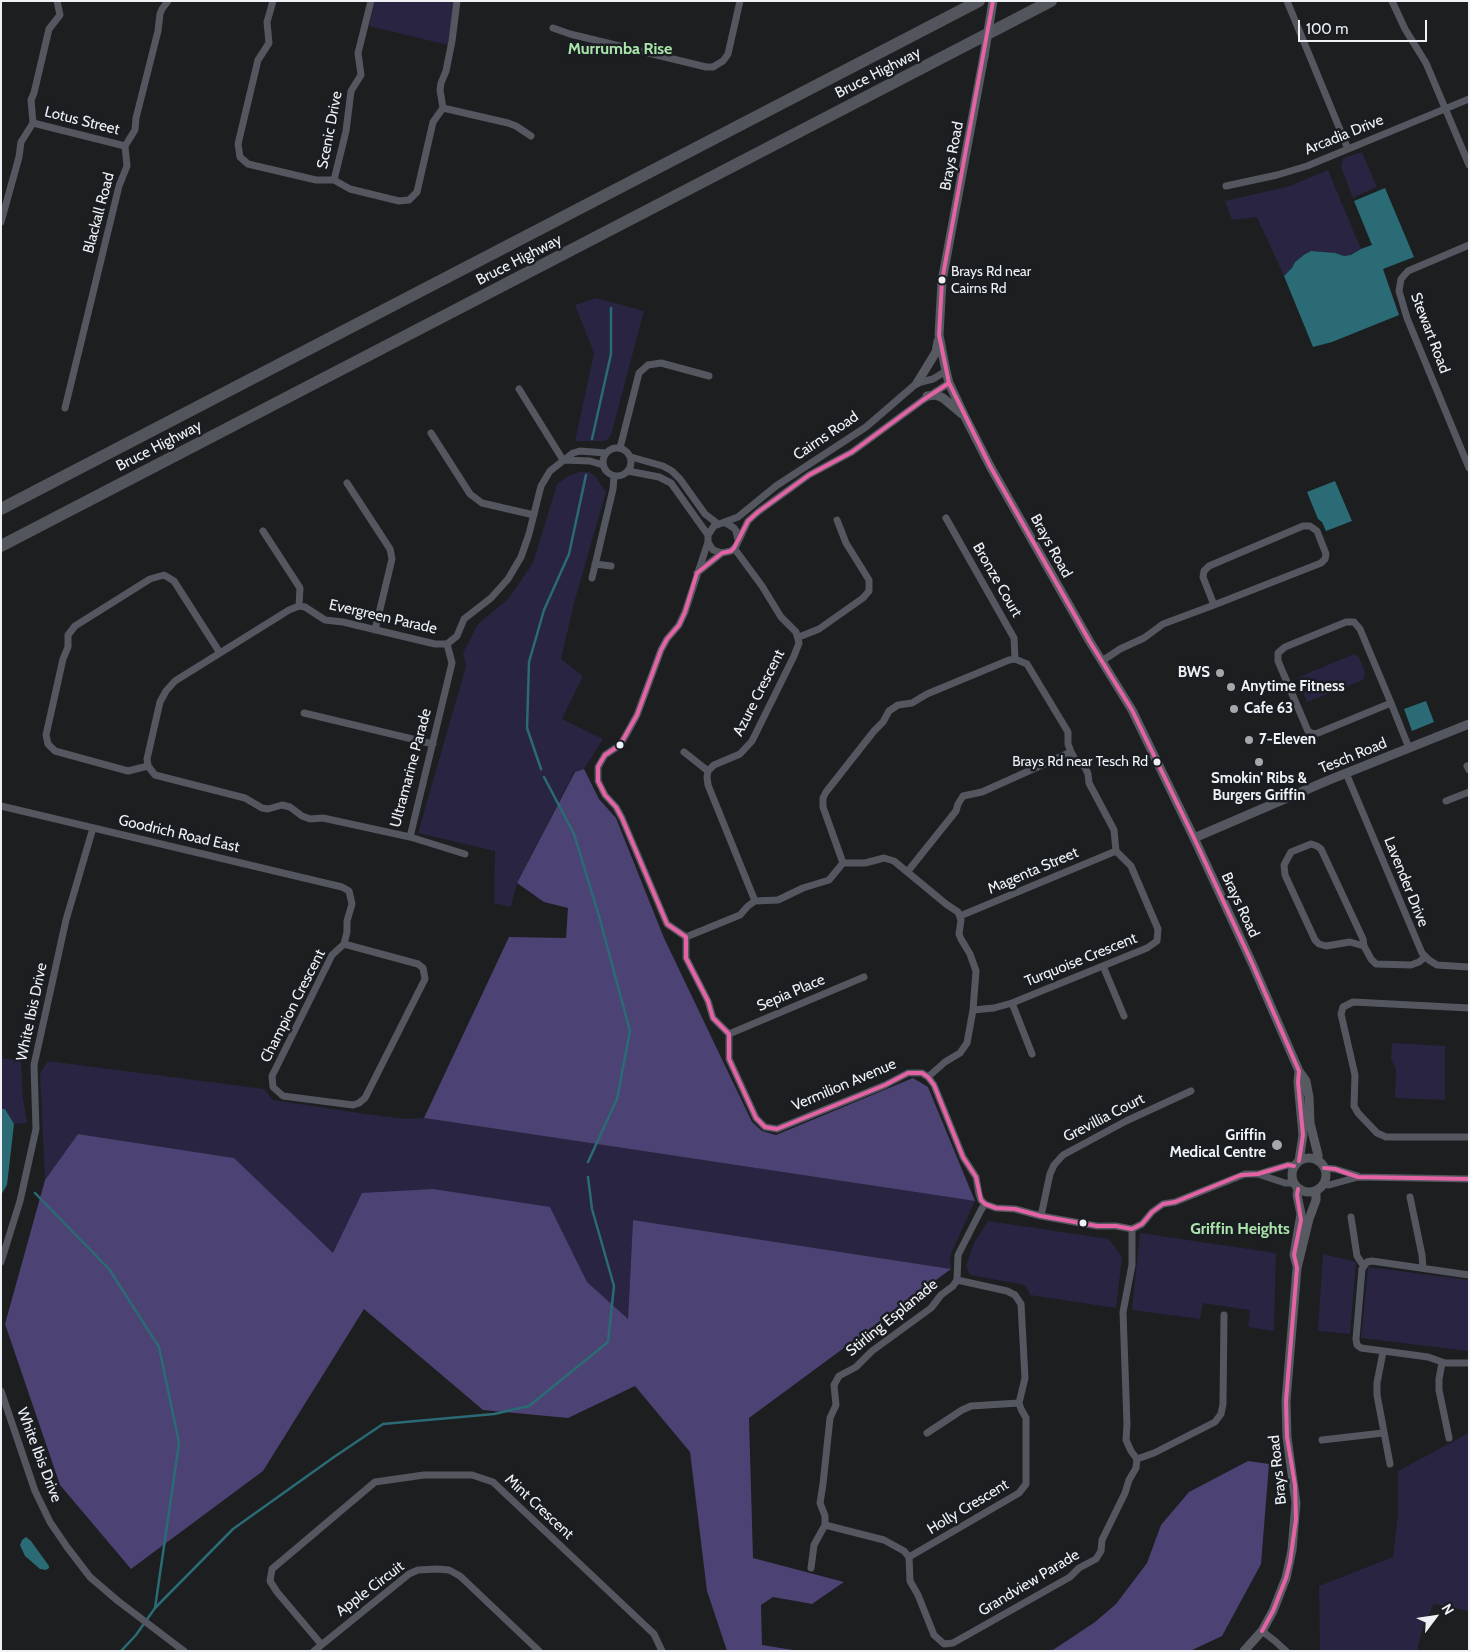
<!DOCTYPE html>
<style>
body{margin:0}
#map{position:relative;width:1470px;height:1652px;overflow:hidden;background:#1c1e20;font-family:Cabin,sans-serif}
canvas{display:block}
.frame{position:absolute;inset:0;border:2px solid #eff2f5;pointer-events:none}
.north{position:absolute;left:1410px;top:1592px;width:50px;height:50px;-webkit-text-stroke:4px #1a1e22;paint-order:stroke;rotate:59deg;font-size:14px;font-weight:700;line-height:20px;text-align:center;color:#eff2f5}
.north::after{content:'';display:block;margin:auto;width:18px;height:22px;background:#eff2f5;clip-path:polygon(50% 0,100% 100%,50% 72%,0 100%)}
.scale{position:absolute;left:1298px;top:20px;width:129px;height:22px;box-sizing:border-box;border:2px solid #eff2f5;border-top:0;padding-left:6px;font-size:15px;line-height:18px;white-space:nowrap;color:#eff2f5;-webkit-text-stroke:4px #1a1e22;paint-order:stroke}
</style>
<div id="map">
<canvas width="1470" height="1652"></canvas>
<div class="frame"></div>
<div class="north">N</div>
<div class="scale">100 m</div>
</div>
<script>
const g = document.querySelector('canvas').getContext('2d');
g.lineJoin = 'round';
function fillPath(path, color) {
  g.fillStyle = color;
  g.fill(path, 'evenodd');
}
function poly(rows) {
  const path = new Path2D();
  for (const r of rows) {
    if (r.length === 3) {
      path.moveTo(r[0] + r[2], r[1]);
      path.arc(r[0], r[1], r[2], 0, 2 * Math.PI);
      continue;
    }
    path.moveTo(r[0], r[1]);
    for (let i = 2; i < r.length; i += 2) path.lineTo(r[i], r[i + 1]);
  }
  return path;
}
function stroke(path, color, width, dash) {
  g.strokeStyle = color;
  g.lineWidth = width;
  g.lineCap = dash ? 'butt' : 'round';
  g.setLineDash(dash || []);
  g.stroke(path);
}
function drawText(font, color, halo, rows, align = 'center') {
  g.font = font + ' Cabin,sans-serif';
  g.lineWidth = 5;
  g.setLineDash([]);
  g.textBaseline = 'middle';
  g.strokeStyle = halo;
  g.fillStyle = color;
  for (const [text, x, y, turn = 0] of rows) {
    g.save();
    g.translate(x, y);
    g.rotate((+turn || 0) * Math.PI / 180);
    g.textAlign = isNaN(turn) ? turn : align;
    if (halo) g.strokeText(text, 0, 0);
    g.fillText(text, 0, 0);
    g.restore();
  }
}
fillPath(poly([
 [375,1,454,1,448,45,369,26],
 [1362,152,1377,187,1353,198,1341,167,1343,158],
 [1328,170,1361,249,1351,255,1344,256,1335,253,1311,251,1305,253,1295,262,1292,268,1284,276,1257,217,1232,220,1225,201,1290,186],
 [596,298,644,311,611,435,607,440,603,441,575,441,594,353,575,305],
 [580,472,589,472,595,476,606,492,574,603,561,659,583,676,562,719,603,739,584,769,574,772,517,883,511,907,494,903,495,851,418,833,466,666,463,653,478,624,508,599,533,563,557,484,568,476],
 [1354,654,1359,657,1365,672,1363,680,1307,702,1297,678],
 [1392,1043,1445,1046,1445,1100,1395,1098,1396,1069,1391,1059],
 [1,1058,21,1061,23,1098,27,1123,14,1124,5,1109,1,1109],
 [48,1061,264,1089,273,1100,359,1113,406,1119,424,1118,975,1201,950,1256,951,1269,633,1220,628,1320,587,1282,550,1207,333,1254,233,1158,78,1134,45,1180,40,1073],
 [988,1221,1109,1239,1122,1257,1116,1308,1030,1295,1025,1285,970,1275,966,1266,974,1243],
 [1140,1233,1276,1253,1274,1331,1248,1327,1250,1310,1203,1303,1200,1319,1132,1310],
 [1323,1254,1356,1262,1350,1334,1318,1331],
 [1368,1267,1469,1280,1469,1351,1361,1338],
 [1469,1433,1469,1611,1434,1604,1423,1627,1417,1651,1320,1651,1319,1586,1393,1557,1398,1514,1398,1471]
]), '#292441');
fillPath(poly([
 [584,769,599,799,616,818,664,938,752,1122,762,1131,776,1135,913,1078,928,1087,975,1201,424,1118,509,937,566,938,568,908,544,902,517,883,575,772],
 [78,1134,234,1158,333,1253,362,1193,433,1189,550,1207,587,1282,628,1319,633,1220,951,1269,749,1418,753,1558,844,1582,812,1604,773,1597,761,1605,762,1645,799,1651,727,1651,707,1591,690,1452,635,1386,568,1418,483,1410,364,1309,263,1471,131,1569,60,1485,5,1324,45,1180],
 [1248,1461,1269,1464,1261,1564,1222,1636,1190,1651,1051,1651,1059,1646,1095,1622,1116,1604,1147,1563,1161,1525,1189,1492]
]), '#4c4273');
fillPath(poly([
 [1385,188,1414,257,1383,269,1399,315,1332,342,1313,347,1284,276,1292,268,1295,262,1305,254,1311,251,1335,253,1344,256,1351,255,1361,249,1372,245,1354,201],
 [1335,481,1352,521,1326,531,1322,522,1318,519,1307,492],
 [1426,701,1434,722,1412,731,1404,709],
 [1,1109,5,1109,14,1124,7,1185,1,1195],
 [26,1537,31,1541,49,1566,49,1568,46,1570,40,1569,25,1556,20,1545,22,1540]
]), '#2a6b75');
stroke(poly([
 [592,439,611,354,611,308],
 [541,769,527,728,529,662,544,610,569,554,586,475],
 [544,777,574,834,599,916,630,1031,617,1099,588,1162],
 [35,1193,109,1269,159,1347,179,1443,155,1608],
 [121,1651,136,1635,155,1608,233,1529,334,1457,383,1424,494,1414,529,1406,608,1342,614,1286,592,1209,588,1177]
]), '#2a6b75', 2.5);
stroke(poly([
 [273,1,267,22,269,43,258,60,238,144,240,157,248,164,316,180,334,180,350,189,399,201,409,200,417,192,433,122,443,108,440,90,441,83,446,71,452,41,457,1],
 [1287,1,1348,149],
 [1392,1,1405,29,1426,63,1469,165],
 [553,28,570,34,706,67,713,67,723,61,728,54,740,1],
 [443,108,508,123,516,126,531,136],
 [33,123,125,146],
 [334,180,346,131,351,91,361,75,358,53,371,1],
 [1226,186,1277,175,1307,166,1469,99],
 [1,222,19,157,21,142,33,123,31,100,34,93,49,29,60,15,57,1],
 [1469,245,1408,271,1401,279,1399,291,1407,318,1469,468],
 [519,389,563,460],
 [65,408,119,186,127,166,125,146,135,130,136,118,158,31,160,14,162,9,168,1],
 [431,433,470,494,482,503,534,515],
 [617,462,14],
 [620,448,639,373,648,365,661,363,709,376],
 [631,457,663,466,672,471,680,479,705,514,718,524],
 [563,460,590,461,603,465],
 [628,471,659,477,671,483,708,535],
 [347,483,390,549,392,559,375,630],
 [946,518,1014,638,1015,659],
 [722,523,738,517,776,486,866,427,917,383,933,379,946,371],
 [263,531,300,588,299,606],
 [738,540,736,531,734,528,726,523,722,523,714,526,708,535,708,542,713,550,722,553,731,551,736,546,748,521,758,512,809,475,852,452,923,400,949,383],
 [708,542,685,612,679,625,667,639,661,650,637,715,626,735,620,745,605,755,598,767,598,781,605,795,616,807,622,818,667,924,686,937,686,958,708,1001,713,1018,729,1034,729,1059,756,1118,765,1127,777,1129,885,1085,908,1073,922,1073,928,1077,934,1085,963,1157,976,1177,979,1194,981,1200,985,1204,996,1208,1015,1209,1041,1216,1097,1226,1116,1226,1132,1229,1142,1224,1152,1212,1163,1204,1175,1202,1245,1174,1258,1174,1285,1183,1293,1183],
 [734,548,762,586,781,617,796,632,799,643,794,656,752,741,740,754,714,765,708,771,707,777,708,785,755,901],
 [595,564,611,566],
 [697,573,722,553],
 [592,578,613,489,614,476],
 [799,637,819,629,863,598,869,591,869,580,846,543,837,520],
 [1102,661,1120,649,1144,638,1163,624,1214,605,1203,577,1204,571,1209,566,1303,526,1310,526,1317,531,1326,554,1325,559,1321,563,1214,605],
 [1391,703,1360,629,1354,622,1346,622,1285,647,1278,653,1278,661,1308,731,1313,734,1318,733,1391,703,1409,748],
 [304,713,433,744],
 [684,752,708,771],
 [148,766,147,759,160,702,166,691,175,681,289,610,299,606,305,607,325,620,343,622,435,644,447,644,457,636,464,619,491,598,508,579,521,557,529,534,541,486,550,471,573,453,580,451,606,453],
 [148,766,155,775,245,798,262,808,268,809,282,805,290,807,302,816,310,819,323,818,410,837,452,663,447,644],
 [148,766,128,771,55,751,48,744,46,735,63,659,68,647,68,635,75,626,150,579,164,575,174,581,220,653],
 [1467,766,1469,770],
 [1346,773,1422,953,1429,960,1437,965,1469,967],
 [1446,801,1469,792],
 [1,806,342,887,349,891,352,904,347,921,347,932,344,944,332,955,272,1076,273,1087,283,1096,353,1105,359,1103,365,1098,425,979,423,968,418,964,344,944],
 [410,837,465,854],
 [843,863,823,807,823,798,826,792,874,731,883,722,889,711,898,705,912,703,927,694,1009,660,1015,659,1027,664,1068,732,1068,744,1071,752,1075,759,1085,767,1088,774,1089,783,1114,830,1116,851,1131,866,1158,929,1157,941,1147,948,1012,1003,994,1008,973,1010],
 [908,871,956,811,958,804,963,796,982,792,1071,752],
 [960,916,1116,851],
 [686,937,740,915,748,906,755,901,778,900,803,888,829,880,843,863,865,863,884,858,894,861,946,904,958,912,961,920,959,934,961,939,970,954,976,971,973,1010,967,1043,960,1053,945,1062,928,1077],
 [1364,946,1350,942,1326,946,1319,944,1315,940,1285,875,1284,865,1291,852,1311,844,1317,846,1321,849,1363,939,1364,946,1371,959,1376,964,1411,965,1419,962,1425,957],
 [1103,966,1124,1016],
 [1012,1003,1032,1054],
 [1469,1008,1353,1002,1343,1007,1341,1014,1355,1075,1354,1106,1358,1113,1377,1133,1386,1137,1469,1137],
 [729,1034,864,977],
 [1324,1168,1335,1169,1358,1176],
 [1258,1174,1288,1165,1294,1166],
 [1323,1184,1329,1185,1358,1177,1469,1179],
 [1410,1197,1422,1255,1423,1268],
 [1041,1216,1050,1174,1054,1165,1063,1155,1126,1121,1191,1091],
 [1351,1217,1357,1256,1363,1265],
 [1,1262,20,1201,36,1129,34,1065,66,920,93,828],
 [1469,1275,1372,1261,1367,1262,1362,1269,1356,1339,1357,1345,1361,1348,1428,1357,1445,1363,1469,1363],
 [1383,1352,1377,1383,1377,1395,1390,1464],
 [1442,1363,1439,1379,1439,1390,1449,1438],
 [1,1391,35,1491,50,1522,67,1547,90,1577,118,1601,184,1651],
 [927,1433,962,1410,971,1406,1019,1403],
 [1322,1440,1383,1433],
 [1137,1459,1154,1453,1215,1422,1221,1414,1223,1404,1224,1315],
 [825,1525,884,1540,904,1551,909,1557,910,1581,918,1595,934,1635,944,1644,953,1643,1070,1577,1079,1568,1096,1559,1101,1551,1102,1540,1125,1493,1129,1480,1136,1468,1137,1459,1131,1451,1126,1440,1127,1424,1123,1312,1132,1265,1132,1229],
 [909,1557,1019,1493,1026,1484,1026,1418,1021,1409,1019,1403,1025,1378,1021,1304,1015,1295,1007,1291,957,1280],
 [811,1568,814,1545,825,1525,825,1516,820,1503,823,1484,830,1418,836,1405,834,1385,839,1376,856,1367,872,1351,931,1308,941,1295,953,1286,957,1280,958,1255,981,1210,985,1204],
 [1262,1631,1275,1641,1286,1651],
 [321,1644,277,1592,270,1581,272,1569,375,1482,424,1475,472,1475,493,1482,654,1634,662,1651],
 [314,1651,409,1574,418,1570,437,1569,449,1570,460,1576,539,1651]
]), '#54575f', 7);
stroke(poly([
 [1194,838,1329,780,1469,724]
]), '#54575f', 9);
stroke(poly([
 [984,56,942,281,939,335,946,371,949,383,964,415,990,466,1090,642,1132,710,1194,838,1252,963,1299,1071,1306,1081,1309,1097,1310,1123,1318,1155,1318,1161],
 [917,383,936,352,938,341],
 [927,396,936,395,943,398,962,414],
 [1309,1175,17],
 [1299,1161,1303,1135,1298,1082,1299,1071],
 [1297,1266,1294,1255,1301,1214,1297,1195,1298,1189],
 [1244,1651,1262,1631,1273,1611,1286,1578,1292,1550,1296,1503,1287,1437,1286,1401,1297,1268,1309,1219,1316,1200,1316,1191]
]), '#575a61', 9);
stroke(poly([
 [1,509,979,1],
 [1,546,1051,1]
]), '#52555c', 12);
stroke(poly([
 [984,56,993,1]
]), '#575a61', 9);
stroke(poly([
 [993,1,942,281,939,335,949,383,990,466,1090,642,1132,710,1194,838,1252,963,1299,1071,1298,1082,1303,1135,1299,1161],
 [949,383,923,400,852,452,809,475,758,512,748,521,734,548,731,551,722,553,697,573,685,612,679,625,667,639,661,650,637,715,620,745,605,755,600,763,598,767,598,781,605,795,616,807,622,818,667,924,686,937,686,958,708,1001,713,1018,729,1034,729,1059,756,1118,765,1127,777,1129,885,1085,908,1073,922,1073,928,1077,934,1085,963,1157,976,1177,981,1200,985,1204,996,1208,1015,1209,1041,1216,1097,1226,1116,1226,1132,1229,1142,1224,1152,1212,1163,1204,1175,1202,1241,1175,1258,1174,1288,1165,1294,1166],
 [1324,1168,1335,1169,1358,1177,1469,1179],
 [1262,1631,1273,1611,1286,1578,1290,1562,1296,1519,1295,1485,1287,1437,1286,1401,1297,1268,1294,1255,1301,1220,1297,1195,1298,1189]
]), '#e463a4', 4);
for (const [x, y, r, color] of [
 [942,280,4.5,"#eff2f5"],
 [1220,673,5,"#a5a8aa"],
 [1231,687,5,"#a5a8aa"],
 [1234,709,5,"#a5a8aa"],
 [1249,740,5,"#a5a8aa"],
 [620,745,4.5,"#eff2f5"],
 [1157,762,4.5,"#eff2f5"],
 [1259,762,5,"#a5a8aa"],
 [1277,1145,6,"#a5a8aa"],
 [1083,1223,4.5,"#eff2f5"]
]) {
  const dot = new Path2D();
  dot.arc(x, y, r, 0, 2 * Math.PI);
  g.fillStyle = color;
  g.fill(dot);
  stroke(dot, '#1a1e22', 2);
}
drawText('14px', '#eff2f5', '#1a1e22', [
 ["Brays Rd near",951,272],
 ["Cairns Rd",951,289],
 ["Brays Rd near Tesch Rd",1148,762,"right"]
], 'left');
drawText('15px', '#eff2f5', '#1a1e22', [
 ["Bruce Highway",878,73,-27],
 ["Lotus Street",82,121,14],
 ["Scenic Drive",330,130,-79],
 ["Arcadia Drive",1344,135,-22],
 ["Brays Road",952,156,-79],
 ["Blackall Road",99,213,-75],
 ["Bruce Highway",519,260,-27],
 ["Stewart Road",1430,333,69],
 ["Cairns Road",826,436,-34],
 ["Bruce Highway",159,446,-27],
 ["Brays Road",1051,546,61],
 ["Bronze Court",997,580,60],
 ["Evergreen Parade",383,617,13],
 ["Azure Crescent",759,693,-63],
 ["Tesch Road",1353,756,-22],
 ["Ultramarine Parade",411,768,-75],
 ["Goodrich Road East",179,834,13],
 ["Magenta Street",1033,871,-23],
 ["Lavender Drive",1406,882,68],
 ["Brays Road",1240,905,65],
 ["Turquoise Crescent",1081,960,-22],
 ["Sepia Place",791,993,-23],
 ["Champion Crescent",293,1006,-63],
 ["White Ibis Drive",32,1012,-78],
 ["Vermilion Avenue",844,1085,-23],
 ["Grevillia Court",1104,1118,-27],
 ["Stirling Esplanade",892,1318,-39],
 ["White Ibis Drive",39,1455,69],
 ["Brays Road",1278,1470,-96],
 ["Mint Crescent",539,1507,43],
 ["Holly Crescent",968,1507,-31],
 ["Grandview Parade",1029,1583,-31],
 ["Apple Circuit",370,1589,-37]
]);
drawText('bold 15px', '#eff2f5', '#1a1e22', [
 ["BWS",1210,673,"right"],
 ["Anytime Fitness",1241,687],
 ["Cafe 63",1244,709],
 ["7-Eleven",1259,740],
 ["Smokin' Ribs &",1259,779,"center"],
 ["Burgers Griffin",1259,796,"center"],
 ["Griffin",1266,1136,"right"],
 ["Medical Centre",1266,1153,"right"]
], 'left');
drawText('bold 16px', '#aae4aa', '#1a1e22', [
 ["Murrumba Rise",620,49],
 ["Griffin Heights",1240,1229]
]);
</script>
